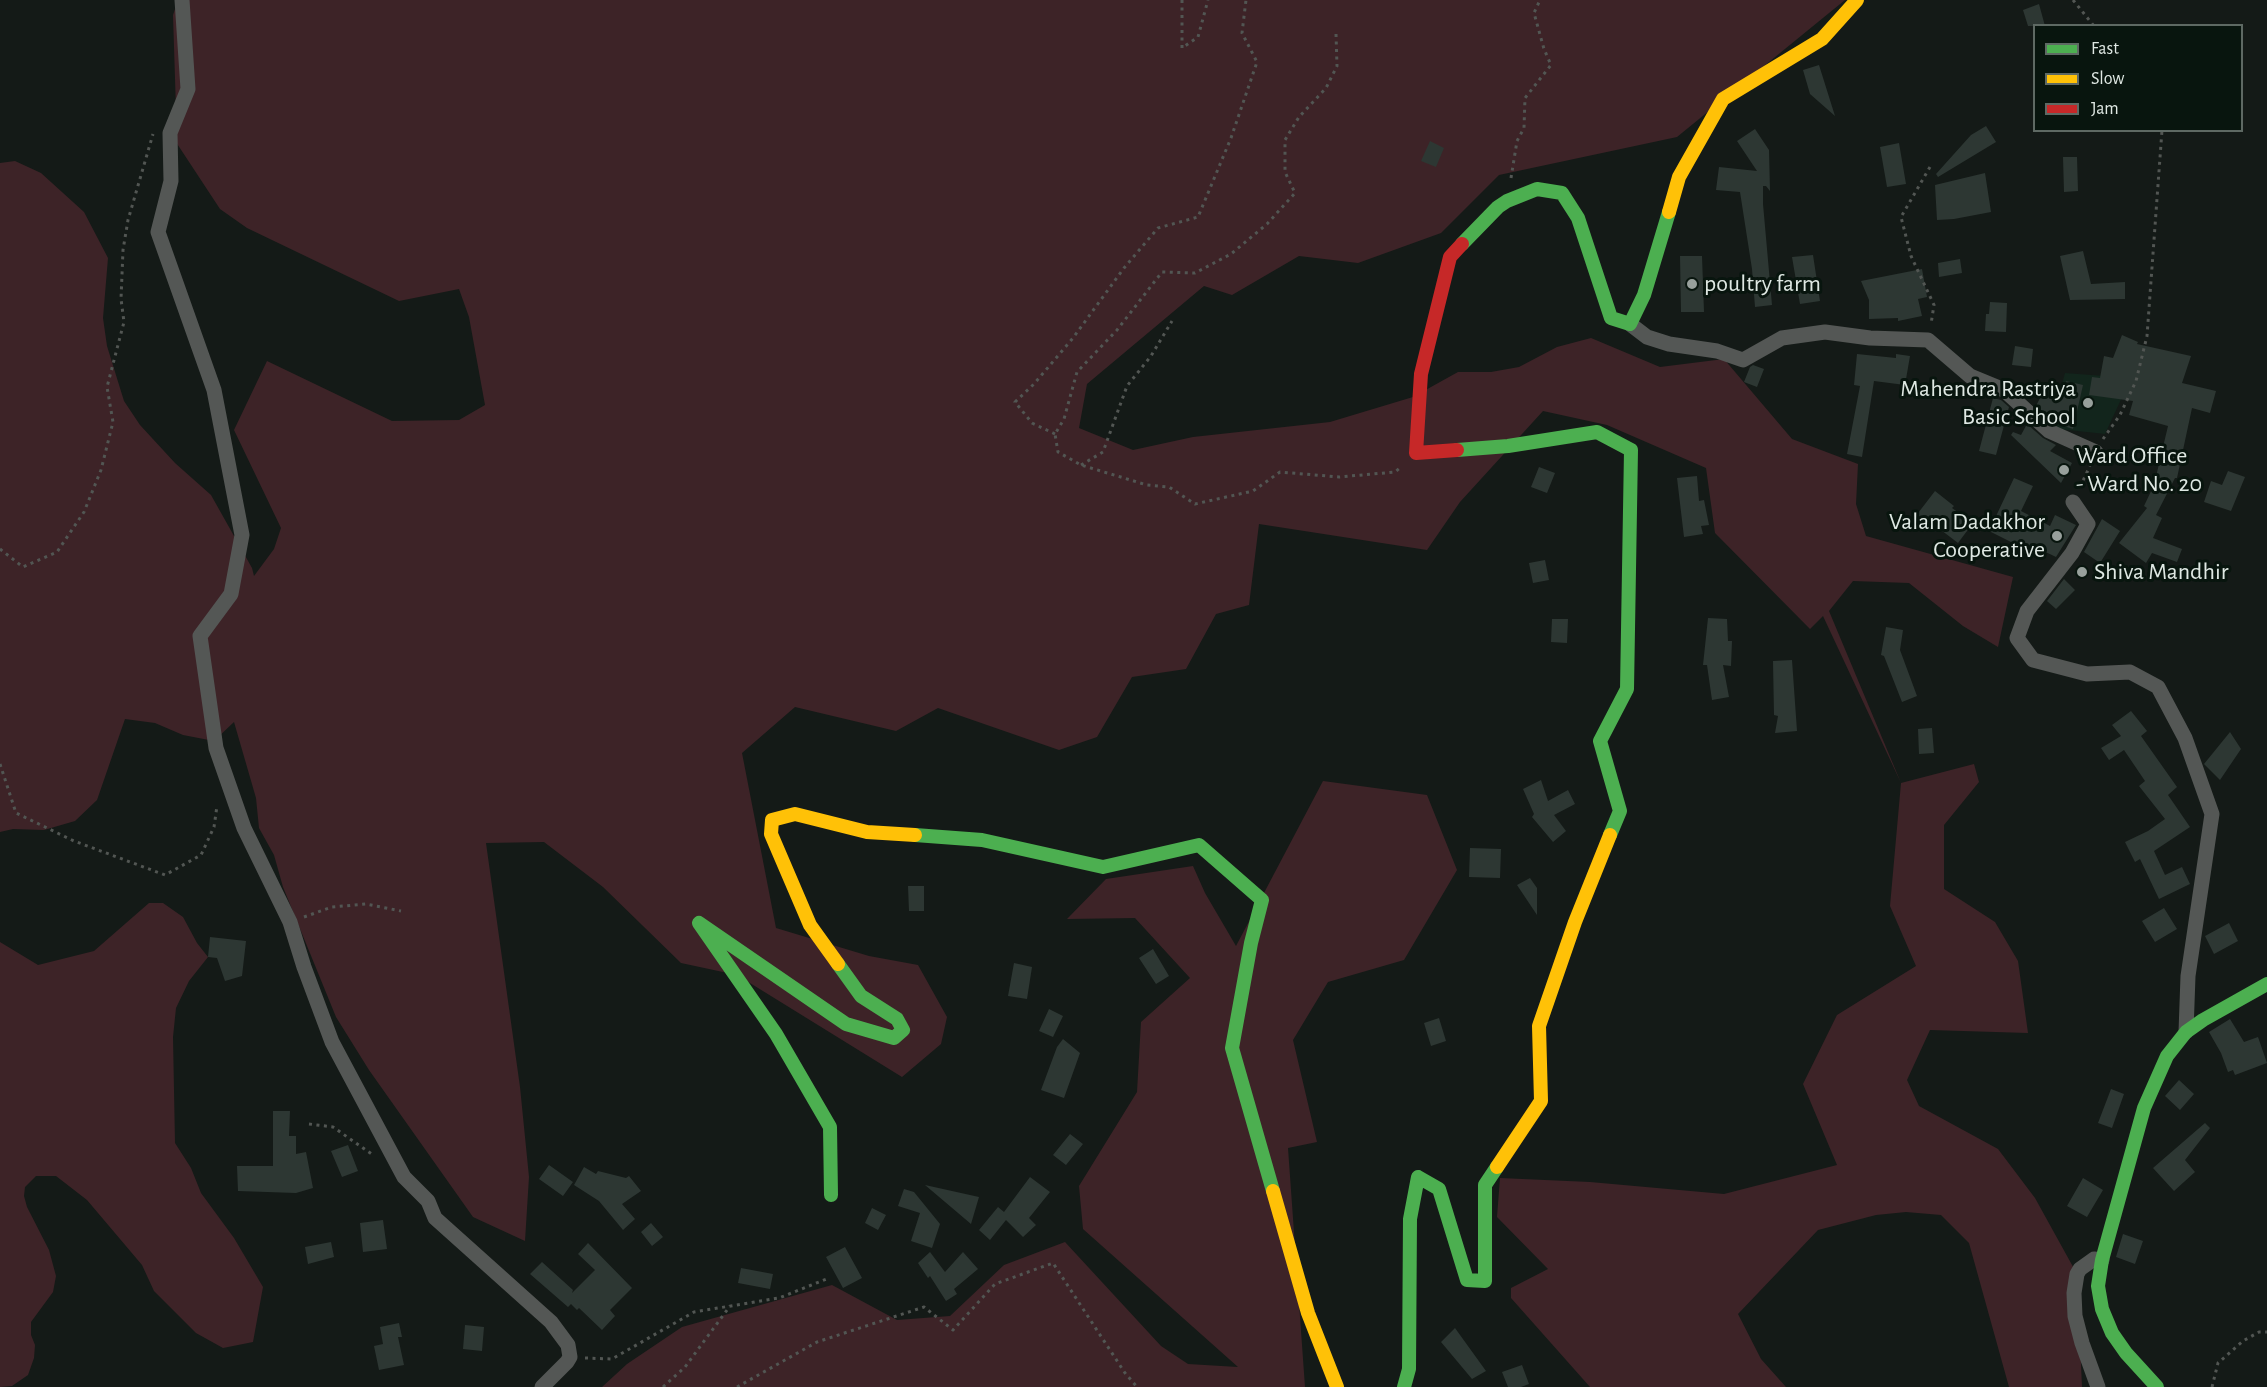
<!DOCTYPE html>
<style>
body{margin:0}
#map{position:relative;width:2267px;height:1387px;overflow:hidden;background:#141a17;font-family:"Alegreya Sans",sans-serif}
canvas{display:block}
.legend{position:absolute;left:2033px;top:24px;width:210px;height:108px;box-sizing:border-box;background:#08150e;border:2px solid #5e6963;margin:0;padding:8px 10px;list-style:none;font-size:18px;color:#dfe8e3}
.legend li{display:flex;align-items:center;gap:12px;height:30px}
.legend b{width:30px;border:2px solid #5e6963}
</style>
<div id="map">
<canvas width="2267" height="1387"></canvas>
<ul class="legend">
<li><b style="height:8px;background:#4caf50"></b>Fast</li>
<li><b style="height:8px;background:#ffc107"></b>Slow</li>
<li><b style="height:8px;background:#c62828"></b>Jam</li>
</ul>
</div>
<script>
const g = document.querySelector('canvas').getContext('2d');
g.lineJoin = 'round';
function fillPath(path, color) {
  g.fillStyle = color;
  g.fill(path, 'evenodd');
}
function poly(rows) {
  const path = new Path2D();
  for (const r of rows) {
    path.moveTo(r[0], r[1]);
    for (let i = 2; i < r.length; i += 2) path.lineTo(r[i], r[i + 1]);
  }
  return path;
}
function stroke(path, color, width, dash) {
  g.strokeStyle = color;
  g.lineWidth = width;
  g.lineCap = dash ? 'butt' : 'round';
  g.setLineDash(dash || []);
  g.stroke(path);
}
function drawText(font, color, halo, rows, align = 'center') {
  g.font = font + ' "Alegreya Sans",sans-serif';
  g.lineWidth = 6;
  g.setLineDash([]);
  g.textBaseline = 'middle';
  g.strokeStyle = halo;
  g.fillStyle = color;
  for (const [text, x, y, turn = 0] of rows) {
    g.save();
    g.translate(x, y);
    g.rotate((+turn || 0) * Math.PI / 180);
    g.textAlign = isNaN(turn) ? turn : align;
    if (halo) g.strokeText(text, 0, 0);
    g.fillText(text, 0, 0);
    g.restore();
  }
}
fillPath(poly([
 [2065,373,2131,378,2105,434,2050,428]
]), '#12251c');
fillPath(poly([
 [178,0,1845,0,1677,137,1499,175,1441,233,1358,263,1299,256,1232,295,1204,286,1087,384,1079,428,1133,450,1193,437,1330,422,1413,397,1458,372,1491,372,1519,367,1557,347,1591,338,1660,367,1724,359,1792,439,1858,464,1856,504,1866,536,2013,577,1998,647,1963,626,1909,583,1853,581,1829,611,1901,783,1974,764,1979,782,1944,825,1944,889,1995,922,2018,961,2028,1033,1930,1030,1907,1080,1919,1106,1998,1149,2035,1198,2077,1274,2082,1387,2009,1387,1969,1243,1941,1215,1906,1212,1876,1215,1818,1230,1738,1314,1761,1359,1786,1387,1590,1387,1511,1298,1511,1288,1548,1269,1497,1217,1500,1178,1590,1182,1724,1194,1837,1165,1803,1084,1837,1015,1916,966,1890,906,1901,783,1823,616,1810,629,1715,533,1706,468,1607,425,1543,411,1460,502,1427,550,1259,524,1249,605,1216,614,1186,669,1132,677,1097,737,1059,750,938,708,896,731,795,707,742,753,776,928,869,956,918,965,947,1017,941,1044,902,1077,737,975,681,963,603,887,544,842,486,843,520,1087,529,1177,525,1241,473,1217,369,1070,336,1017,283,887,274,855,259,828,256,798,234,722,214,741,183,735,155,723,125,719,97,800,75,821,44,830,13,829,0,832,0,163,15,161,41,173,84,212,108,258,103,318,107,346,124,401,140,425,175,463,211,495,252,568,254,576,274,549,281,528,234,430,267,361,392,421,459,420,485,405,469,317,459,289,399,301,247,228,220,209,170,133,176,110,173,15],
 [1323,781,1427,795,1457,870,1404,960,1328,982,1293,1040,1317,1142,1288,1148,1305,1387,602,1387,627,1364,682,1327,832,1285,897,1320,950,1316,1004,1265,1065,1242,1161,1346,1188,1364,1238,1367,1083,1229,1079,1186,1137,1092,1141,1022,1190,978,1135,918,1067,919,1106,879,1193,866,1205,893,1236,946],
 [149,903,163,903,183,917,197,943,208,957,189,981,176,1008,173,1037,175,1143,191,1168,201,1193,234,1238,263,1287,253,1342,223,1348,196,1333,154,1291,142,1265,87,1200,56,1176,36,1176,25,1187,24,1196,27,1207,49,1250,56,1276,53,1292,31,1322,31,1335,35,1345,34,1358,28,1375,12,1386,0,1387,0,942,38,965,94,951]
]), '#3d2327');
fillPath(poly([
 [2039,4,2045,26,2028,26,2023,10],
 [1819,65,1835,116,1810,94,1803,70],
 [1986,126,1996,142,1938,177,1936,174,1971,135],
 [1755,129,1769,150,1770,191,1766,186,1763,186,1763,204,1772,305,1755,307,1752,269,1740,192,1716,190,1719,167,1757,171,1737,141],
 [1430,141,1444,148,1436,167,1421,161],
 [1899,143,1906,184,1887,187,1880,147],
 [2063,157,2077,157,2078,191,2064,192],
 [1985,173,1991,212,1954,219,1937,220,1935,185],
 [2083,251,2091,284,2125,282,2125,299,2070,300,2060,256],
 [1813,255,1820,301,1800,304,1792,257],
 [1680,256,1702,256,1704,312,1681,312],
 [1960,259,1962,273,1939,277,1938,263],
 [1922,269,1927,297,1918,299,1922,316,1898,321,1898,318,1869,319,1869,300,1861,281],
 [1990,302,2007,303,2006,332,1985,331,1986,314,1989,314],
 [2122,335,2138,342,2137,344,2191,356,2182,383,2216,391,2210,413,2192,408,2177,478,2175,478,2156,515,2162,518,2153,538,2182,549,2177,562,2152,553,2146,563,2119,543,2147,508,2144,506,2154,485,2168,426,2129,415,2133,401,2089,395,2092,377,2100,378,2104,356,2113,358],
 [2015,346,2033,349,2031,367,2012,365],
 [1857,354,1896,358,1896,354,1910,356,1905,385,1874,381,1862,457,1847,454,1860,386,1854,385],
 [1753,365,1764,369,1757,387,1744,382,1750,367],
 [2066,381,2083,385,2073,429,2054,423,2036,406,2046,386,2062,394],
 [1993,398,2001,400,2009,407,1996,455,1979,451],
 [2027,424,2043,438,2056,445,2050,451,2072,463,2061,483,2011,435,2013,432,2021,435],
 [1539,467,1555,473,1547,493,1531,487],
 [2228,471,2245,477,2231,511,2204,502,2211,481,2222,485],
 [1697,476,1699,501,1704,500,1709,525,1701,526,1703,534,1684,537,1677,478],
 [2014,478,2033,486,2021,511,2050,526,2055,515,2076,525,2056,557,2031,545,2025,556,2012,550,2015,544,1989,531],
 [1935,491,1954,506,1952,508,1973,523,1958,543,1937,527,1934,531,1915,517],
 [2102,519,2120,531,2100,563,2084,552],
 [1545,560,1549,580,1533,583,1529,563],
 [2064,579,2075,590,2056,609,2047,601],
 [1708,618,1727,619,1728,641,1732,641,1731,666,1723,665,1729,697,1712,700,1707,665,1703,665],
 [1552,619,1568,619,1567,643,1551,642],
 [1886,627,1903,630,1900,650,1917,696,1902,702,1884,656,1881,655],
 [1792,660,1797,731,1775,733,1778,716,1774,715,1773,661],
 [2131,711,2147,731,2141,736,2177,787,2168,795,2190,827,2154,851,2165,875,2182,867,2190,884,2159,899,2140,859,2135,862,2125,842,2148,831,2165,819,2139,786,2145,781,2124,750,2109,760,2101,748,2121,736,2112,725],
 [1932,728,1934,753,1919,754,1918,729],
 [2230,732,2241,749,2220,780,2204,764],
 [1541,780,1548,801,1568,790,1575,804,1554,815,1566,831,1553,842,1532,817,1534,814,1523,789],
 [1470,848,1501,849,1500,878,1469,877],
 [1530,878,1537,888,1537,915,1517,885],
 [908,886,924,886,924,911,909,911],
 [2164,908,2177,929,2155,942,2142,921],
 [2229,923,2238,941,2214,954,2205,936],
 [210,937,246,941,242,976,225,981,217,958,208,957],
 [1153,949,1169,976,1156,984,1139,958],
 [1014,963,1032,967,1027,999,1008,996],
 [1049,1009,1063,1016,1053,1037,1039,1031],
 [1439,1018,1446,1041,1431,1046,1424,1023],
 [2230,1019,2244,1042,2258,1037,2267,1063,2235,1075,2233,1070,2228,1072,2221,1053,2209,1032],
 [1063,1039,1080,1053,1064,1098,1041,1090,1057,1047],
 [2179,1080,2194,1094,2180,1110,2165,1096],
 [2111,1089,2124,1094,2112,1128,2098,1123],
 [273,1111,290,1111,289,1136,296,1136,296,1154,306,1152,313,1188,296,1193,238,1191,237,1166,273,1166],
 [2205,1123,2210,1128,2185,1160,2195,1172,2174,1191,2153,1168],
 [1070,1134,1083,1144,1066,1165,1053,1155],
 [348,1145,358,1171,342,1177,331,1151],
 [549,1165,573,1182,563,1196,539,1179],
 [584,1167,596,1174,598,1171,626,1178,629,1176,641,1191,622,1204,635,1219,623,1230,599,1201,574,1185],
 [1030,1177,1050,1192,1029,1218,1036,1225,1023,1237,1006,1220,990,1240,979,1230,998,1207,1004,1212],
 [2083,1178,2103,1190,2087,1217,2067,1206],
 [925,1185,979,1197,971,1224],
 [904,1189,914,1192,940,1224,932,1248,911,1241,920,1213,898,1206],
 [872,1208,886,1215,878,1230,865,1223],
 [383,1220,387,1249,363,1252,360,1223],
 [651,1223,663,1237,652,1246,641,1232],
 [2123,1234,2143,1241,2135,1264,2116,1257],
 [331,1242,334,1257,308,1264,305,1247],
 [588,1243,632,1288,610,1310,615,1316,602,1330,579,1308,577,1310,571,1304,568,1307,530,1274,542,1262,573,1290,572,1293,595,1270,578,1254],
 [845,1247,862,1278,843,1288,826,1257],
 [930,1252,945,1272,963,1252,978,1269,954,1289,957,1294,946,1301,930,1276,928,1278,918,1263],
 [741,1268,773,1274,770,1289,738,1283],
 [399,1323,402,1337,398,1337,404,1365,379,1370,374,1346,383,1344,380,1327],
 [465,1325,484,1327,482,1351,463,1349],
 [1455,1328,1486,1371,1472,1379,1441,1342],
 [1522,1365,1529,1384,1521,1387,1508,1387,1502,1372]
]), '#2d3733');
stroke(poly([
 [1182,0,1182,48,1198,37,1208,0],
 [2073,0,2094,26],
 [1336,34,1337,66,1326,88,1299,117,1285,140,1285,172,1295,193,1267,224,1231,254,1195,273,1162,272,1117,330,1077,372,1064,419,1055,434,1058,452,1081,465,1147,485,1169,487,1195,504,1253,491,1280,472,1339,477,1395,472,1402,466],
 [1930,167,1901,217,1911,256,1934,305,1931,324],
 [1511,178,1517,141,1524,128,1525,98,1551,65,1544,49,1534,13,1540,0],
 [1055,434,1032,423,1015,402,1034,384,1073,338,1124,268,1158,228,1198,217,1231,138,1257,62,1242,33,1246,0],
 [2103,439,2120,415,2136,381,2147,336,2162,130],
 [1081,465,1103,452,1127,386,1151,356,1172,321],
 [2080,487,2090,466],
 [0,549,23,567,57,552,84,512,101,470,113,422,107,387,124,322,121,299,123,250,128,220,153,134],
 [0,764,16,813,74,841,165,875,201,855,214,827,217,806],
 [304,917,332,907,366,904,401,911],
 [309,1124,333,1127,373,1155],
 [585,1358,612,1359,694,1312,779,1298,829,1278],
 [663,1387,685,1367,730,1306],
 [737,1387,817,1342,924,1307,953,1330,995,1284,1053,1263,1125,1373,1137,1387],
 [2212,1387,2218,1363,2243,1341,2259,1332,2267,1332]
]), '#525653', 3, [3, 4.5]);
stroke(poly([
 [182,0,188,89,170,133,171,181,158,232,214,390,242,535,231,594,200,636,216,748,244,828,290,922,304,967,332,1042,404,1177,428,1201,435,1218,551,1322,568,1345,570,1357,567,1362,542,1387],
 [1630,324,1647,337,1669,344,1717,351,1743,360,1782,338,1825,332,1870,338,1928,340,1970,376,2004,390,2049,431,2096,452],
 [2073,502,2088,524,2072,553,2027,611,2017,638,2033,660,2087,674,2130,672,2158,687,2185,738,2212,814,2188,976,2186,1032],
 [2098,1387,2082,1343,2075,1316,2074,1293,2077,1274,2080,1269,2094,1259,2102,1260]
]), '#545755', 15);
stroke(poly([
 [1462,244,1498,207,1507,201,1537,189,1562,193,1578,218,1611,318,1630,324,1644,295,1669,212],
 [1457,450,1508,446,1597,432,1631,450,1627,689,1600,741,1620,811,1610,835],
 [915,835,982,840,1103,867,1199,845,1262,900,1251,943,1232,1048,1273,1191],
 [831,1195,830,1127,776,1034,699,923,846,1024,894,1038,903,1030,897,1019,861,996,838,964],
 [1404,1387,1409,1369,1410,1219,1418,1177,1439,1189,1467,1280,1485,1281,1485,1185,1497,1167],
 [2157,1387,2126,1353,2112,1333,2102,1309,2098,1286,2102,1260,2144,1108,2167,1056,2186,1032,2203,1020,2267,984]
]), '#4caf50', 14);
stroke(poly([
 [1669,212,1679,177,1723,99,1822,39,1857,0],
 [838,964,810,925,771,834,772,820,795,814,867,832,915,835],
 [1497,1167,1541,1101,1539,1026,1575,922,1610,835],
 [1273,1191,1308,1313,1337,1387]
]), '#ffc107', 14);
stroke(poly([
 [1457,450,1416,453,1421,374,1450,257,1462,244]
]), '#c62828', 14);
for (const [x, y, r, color] of [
 [1692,284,6,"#98a09c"],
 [2088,403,6,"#98a09c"],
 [2064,470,6,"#98a09c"],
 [2057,536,6,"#98a09c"],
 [2082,572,6,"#98a09c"]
]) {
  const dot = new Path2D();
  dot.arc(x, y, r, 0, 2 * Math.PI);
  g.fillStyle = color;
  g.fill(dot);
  stroke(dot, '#08150e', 2);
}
drawText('24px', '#dfe8e3', '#08150e', [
 ["poultry farm",1704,284],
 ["Mahendra Rastriya",2076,389,"right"],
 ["Basic School",2076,417,"right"],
 ["Ward Office",2076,456],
 ["- Ward No. 20",2076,484],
 ["Valam Dadakhor",2045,522,"right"],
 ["Cooperative",2045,550,"right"],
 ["Shiva Mandhir",2094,572]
], 'left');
</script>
